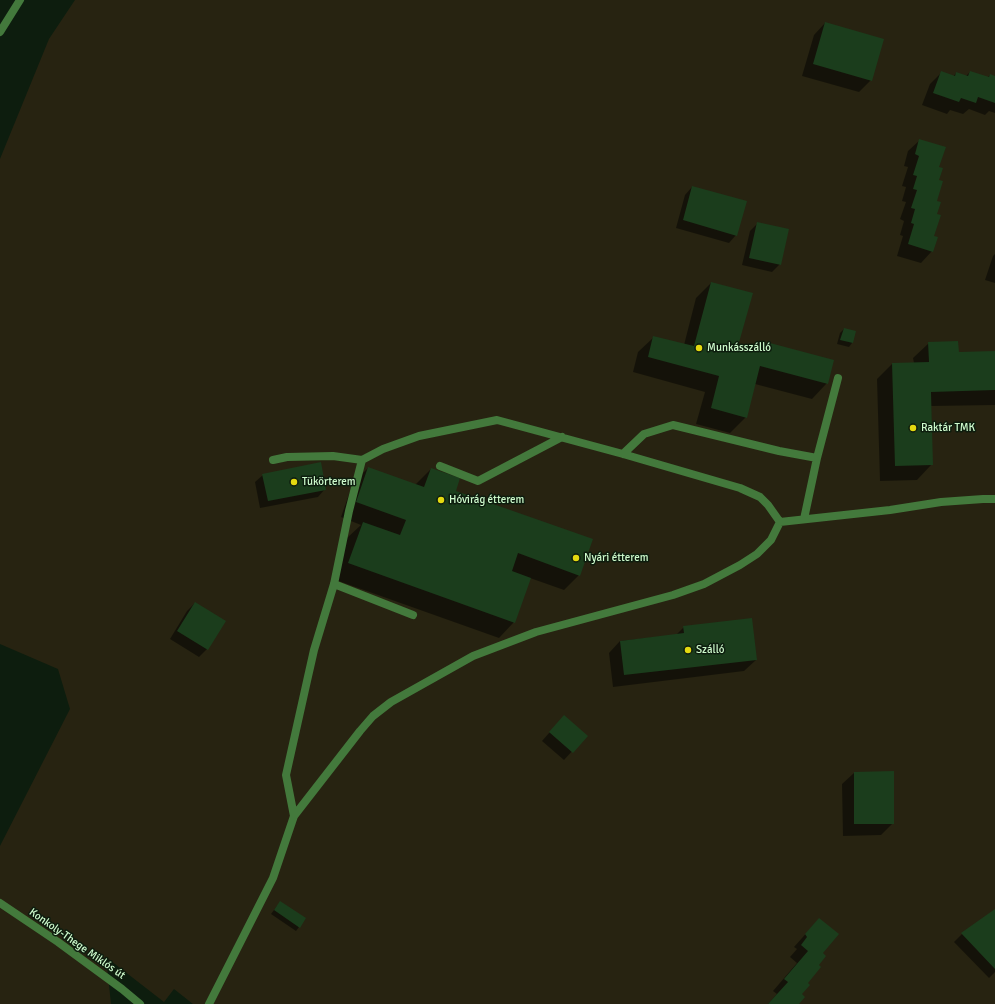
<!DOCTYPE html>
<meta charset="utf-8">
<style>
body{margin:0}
canvas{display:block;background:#0d1d0e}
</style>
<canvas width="995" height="1004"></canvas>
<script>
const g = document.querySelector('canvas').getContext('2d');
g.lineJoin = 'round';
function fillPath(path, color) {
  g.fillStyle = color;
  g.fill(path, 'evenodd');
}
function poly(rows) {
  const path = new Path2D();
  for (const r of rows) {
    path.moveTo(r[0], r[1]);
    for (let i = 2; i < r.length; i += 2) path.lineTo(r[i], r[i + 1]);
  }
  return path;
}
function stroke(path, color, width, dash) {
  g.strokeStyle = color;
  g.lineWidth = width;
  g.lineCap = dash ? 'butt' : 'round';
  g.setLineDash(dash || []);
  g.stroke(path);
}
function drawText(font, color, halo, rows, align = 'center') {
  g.font = font + ' Signika,sans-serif';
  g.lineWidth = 3;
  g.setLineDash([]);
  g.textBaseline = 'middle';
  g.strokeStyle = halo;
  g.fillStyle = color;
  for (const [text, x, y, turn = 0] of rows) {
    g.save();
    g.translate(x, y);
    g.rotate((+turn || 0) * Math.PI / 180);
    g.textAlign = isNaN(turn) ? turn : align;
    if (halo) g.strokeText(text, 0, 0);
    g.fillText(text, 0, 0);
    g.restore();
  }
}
fillPath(poly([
 [75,0,995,0,995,1004,193,1004,174,989,164,1002,106,957,111,1004,0,1004,0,846,70,709,58,669,0,644,0,159,49,39]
]), '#272311');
fillPath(poly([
 [825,23,871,80,859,92,802,76,814,35],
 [970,72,987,78,990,75,995,77,995,113,989,111,985,115,969,109,963,114,950,110,947,114,922,105,930,84,941,73,953,77,956,73,966,76],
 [920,140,938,168,932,251,921,263,897,256,903,236,900,235,904,221,900,219,906,202,902,201,906,187,902,186,908,167,904,166,908,151],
 [692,187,736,235,729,243,676,228,685,195],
 [758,223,780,264,772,272,742,265,750,231],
 [995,254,995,283,985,280,993,256],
 [711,283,737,347,751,351,758,344,768,347,770,344,827,383,812,399,755,384,746,417,730,433,696,424,705,392,633,372,638,352,654,337,684,345,696,298],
 [844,329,855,332,852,343,849,347,837,344,840,333],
 [929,343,958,353,995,352,995,405,931,406,932,464,917,480,880,481,877,379,892,364,914,363,913,358],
 [368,468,415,485,431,469,455,491,579,575,564,590,530,578,514,622,499,638,333,579,347,538,361,525,341,517,353,483],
 [263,475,325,489,318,497,260,508,255,482],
 [195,603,207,649,199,657,170,639,187,611],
 [684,627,756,660,744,671,613,687,609,653,620,641,676,635],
 [564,716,586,736,564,760,542,741],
 [854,773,893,823,881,835,843,836,842,784],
 [277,906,299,927,296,931,271,914],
 [995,910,995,972,989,978,954,942,962,934],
 [819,919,822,953,817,965,801,995,798,1004,768,1004,777,994,773,991,797,963,790,957,797,949,794,947]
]), '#0007');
fillPath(poly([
 [825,22,884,39,872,81,813,64],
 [941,71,955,76,956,72,968,76,970,71,989,77,990,74,995,76,995,103,978,97,976,103,961,98,959,102,933,93],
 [919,139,946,147,939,167,943,168,939,180,943,181,937,201,941,202,937,214,941,215,934,236,938,237,933,252,908,244,914,224,911,223,915,209,911,208,917,190,913,189,917,176,913,175,919,156,915,154],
 [692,186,747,201,737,236,683,220],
 [757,222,789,229,781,265,749,258],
 [711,282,753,293,738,346,756,351,757,343,769,346,770,343,834,360,828,384,760,366,747,418,711,408,719,376,648,357,653,336,694,346],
 [844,328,856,331,853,343,840,340],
 [958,341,959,352,995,351,995,390,931,392,933,465,895,466,892,363,929,362,928,342],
 [321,462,326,490,268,501,262,474],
 [368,467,424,487,431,468,460,478,456,491,593,539,580,576,518,553,512,571,531,578,515,623,348,563,363,522,400,535,406,520,356,502],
 [195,602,226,621,208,650,177,631],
 [752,618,757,660,624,675,620,641,684,633,683,626],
 [564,715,588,736,573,753,549,732],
 [894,771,894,824,854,824,854,772],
 [280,901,306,918,300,928,274,910],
 [995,909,995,969,961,933],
 [819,918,839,934,823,953,826,956,819,965,821,967,808,983,810,985,802,994,805,997,799,1004,768,1004,788,982,784,979,808,951,801,945,807,937,805,934]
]), '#1b3d1c');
stroke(poly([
 [0,32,20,0],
 [623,454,644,434,673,425,779,451,817,458],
 [273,460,287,457,333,456,362,460],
 [440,466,478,481,562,437],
 [804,519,817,458,838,378],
 [780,522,890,510,941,502,983,499,995,499],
 [334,584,413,615],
 [294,816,286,775,307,681,314,650,334,584,349,511,362,460,383,449,419,436,497,420,623,454,740,488,760,497,768,505,780,522],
 [209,1004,273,878,294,816,360,731,373,716,391,702,473,656,536,632,673,595,704,584,740,565,757,554,771,540,780,522]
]), '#43793c', 8);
stroke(poly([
 [0,903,58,942,122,989,140,1004]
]), '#43793c', 8);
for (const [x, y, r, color] of [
 [699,348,4,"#e4d910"],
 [913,428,4,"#e4d910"],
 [294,482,4,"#e4d910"],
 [441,500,4,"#e4d910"],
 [576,558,4,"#e4d910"],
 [688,650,4,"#e4d910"]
]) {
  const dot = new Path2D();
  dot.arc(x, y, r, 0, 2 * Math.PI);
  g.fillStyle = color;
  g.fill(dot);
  stroke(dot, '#0d1d0e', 1.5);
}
drawText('11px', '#cffbcd', '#0d1d0e', [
 ["Munkásszálló",707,348],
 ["Raktár TMK",921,428],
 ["Tükörterem",302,482],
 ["Hóvirág étterem",449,500],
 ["Nyári étterem",584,558],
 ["Szálló",696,650]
], 'left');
drawText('11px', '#cffbcd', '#0d1d0e', [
 ["Konkoly-Thege Miklós út",77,944,35]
]);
</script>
